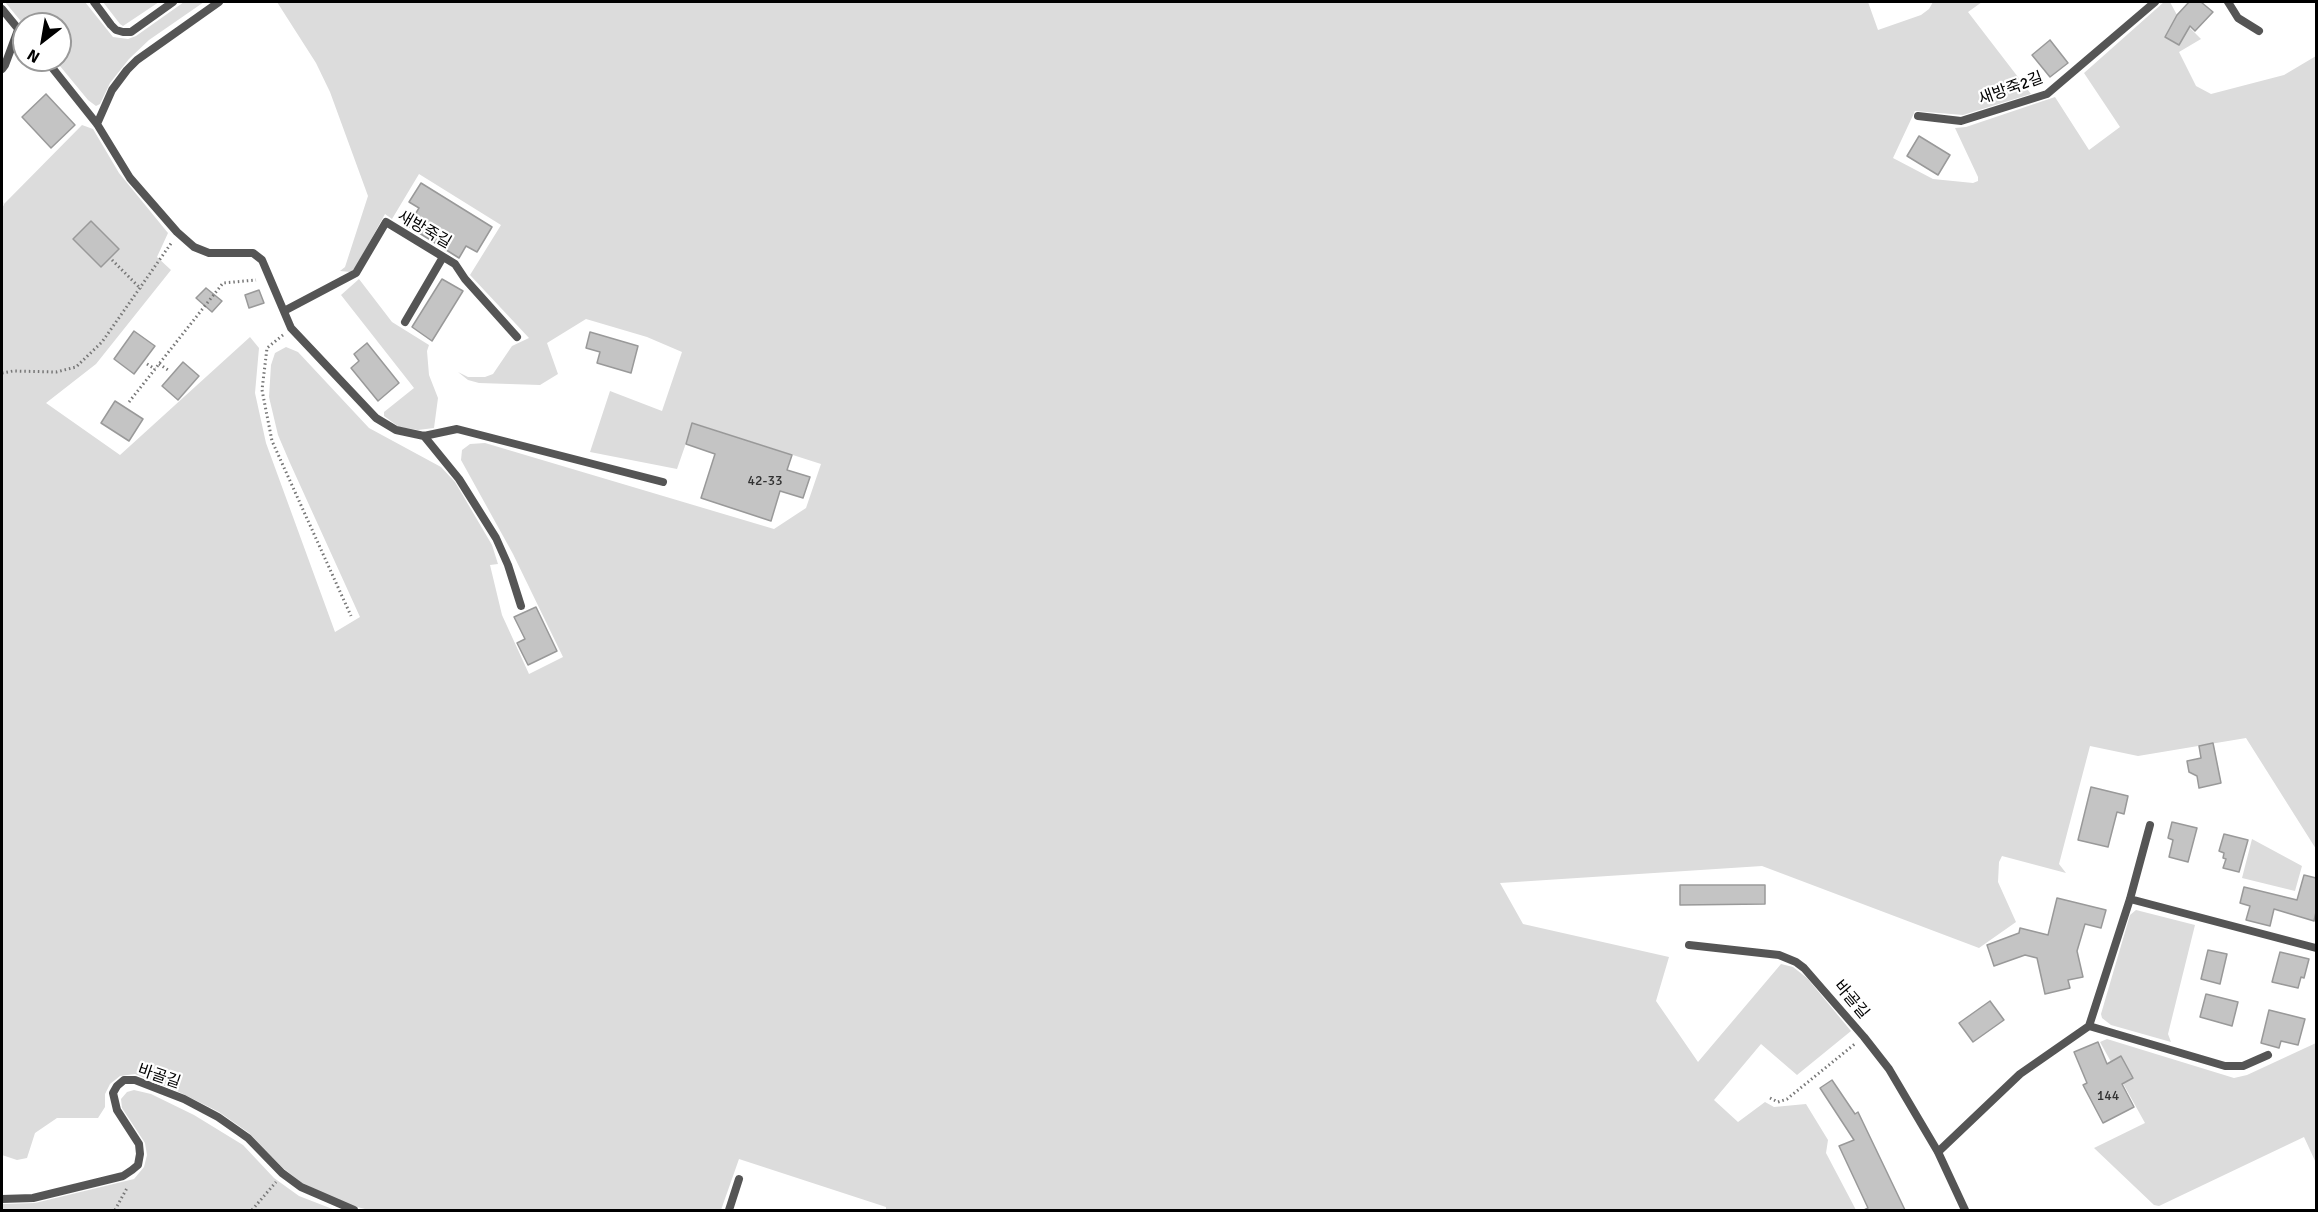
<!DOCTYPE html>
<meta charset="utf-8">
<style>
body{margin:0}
#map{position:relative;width:2318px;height:1212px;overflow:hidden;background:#fff;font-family:Signika,sans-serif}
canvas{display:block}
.frame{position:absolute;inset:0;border:3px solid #000;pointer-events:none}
.north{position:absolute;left:12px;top:12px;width:60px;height:60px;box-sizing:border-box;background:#fff;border:2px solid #999;border-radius:50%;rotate:211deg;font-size:16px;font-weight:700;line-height:24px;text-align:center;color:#000}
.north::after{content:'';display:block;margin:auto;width:21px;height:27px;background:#000;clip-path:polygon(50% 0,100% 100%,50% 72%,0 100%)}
</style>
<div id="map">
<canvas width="2318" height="1212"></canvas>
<div class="frame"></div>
<div class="north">N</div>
</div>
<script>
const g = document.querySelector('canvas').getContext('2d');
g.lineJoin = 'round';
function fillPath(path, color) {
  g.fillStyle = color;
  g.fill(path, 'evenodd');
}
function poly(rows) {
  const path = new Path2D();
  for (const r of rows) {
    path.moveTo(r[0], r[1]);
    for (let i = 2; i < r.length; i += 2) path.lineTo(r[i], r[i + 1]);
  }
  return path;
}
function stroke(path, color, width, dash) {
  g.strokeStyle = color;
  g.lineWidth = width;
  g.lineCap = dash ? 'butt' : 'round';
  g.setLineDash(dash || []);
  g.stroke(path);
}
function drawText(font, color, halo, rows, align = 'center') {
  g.font = font + ' Signika,"Noto Sans KR",sans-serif';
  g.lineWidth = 4.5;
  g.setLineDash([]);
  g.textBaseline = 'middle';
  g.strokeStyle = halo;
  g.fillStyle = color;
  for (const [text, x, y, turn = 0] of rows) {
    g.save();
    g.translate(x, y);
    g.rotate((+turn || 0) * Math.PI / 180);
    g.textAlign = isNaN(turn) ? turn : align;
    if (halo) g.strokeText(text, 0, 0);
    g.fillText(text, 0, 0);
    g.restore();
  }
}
fillPath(poly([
 [5,2,85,2,113,37,128,39,136,36,184,2,204,2,149,40,129,59,110,83,100,104,96,106,88,100,55,60,60,60,60,24,24,25],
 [103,2,159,2,123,26,120,24],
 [277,2,1868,2,1878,30,1921,15,1929,9,1933,2,1982,2,1968,12,2031,94,1963,115,1915,111,1893,158,1933,179,1973,183,1978,181,1978,177,1955,128,1966,127,2055,97,2089,150,2120,127,2084,73,2164,2,2170,2,2177,15,2201,39,2179,52,2196,86,2211,94,2284,75,2316,56,2316,849,2246,738,2138,756,2090,746,2059,864,2066,873,2002,856,1999,862,1998,882,2016,922,1979,948,1762,866,1500,883,1523,924,1669,957,1656,1001,1698,1062,1781,964,1793,967,1807,978,1851,1031,1797,1075,1761,1044,1714,1100,1738,1122,1765,1102,1774,1107,1806,1104,1828,1140,1826,1153,1856,1210,886,1210,886,1207,739,1159,721,1210,369,1210,349,1205,302,1183,283,1168,249,1133,219,1112,177,1091,135,1074,120,1076,110,1084,105,1094,105,1107,98,1118,57,1118,35,1133,27,1158,17,1160,2,1155,2,207,4,205,2,200,4,204,82,125,93,129,119,173,168,233,157,257,171,270,96,364,46,403,120,455,250,337,259,348,255,393,266,443,335,632,360,617,290,463,278,435,269,397,271,365,275,353,286,347,298,352,369,428,441,467,455,482,492,545,498,564,490,565,502,615,529,674,563,657,513,554,461,460,462,450,470,444,485,443,774,529,806,508,821,464,693,423,677,469,590,452,610,391,662,411,682,352,647,337,586,319,547,343,558,374,540,385,479,383,468,380,458,372,468,377,485,377,493,374,512,346,529,338,470,275,501,225,419,174,392,219,385,214,356,267,351,272,340,271,345,267,368,196,330,92,316,63],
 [359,279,392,322,429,345,427,351,429,375,438,398,434,428,418,430,399,427,384,416,384,412,414,388,341,295],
 [2252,839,2302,866,2295,891,2242,878],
 [2136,910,2195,925,2168,1034,2171,1042,2111,1025,2102,1018,2101,1014,2130,915],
 [2107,1039,2234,1078,2247,1075,2316,1043,2316,1163,2304,1137,2159,1206,2154,1205,2094,1148,2145,1123,2100,1042],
 [134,1090,151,1094,194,1115,243,1145,274,1178,299,1196,335,1210,2,1210,2,1204,35,1203,134,1179,144,1167,147,1155,145,1143,122,1108,121,1099,127,1092]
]), '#dcdcdc');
const building = poly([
 [2189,2,2201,2,2213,12,2195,31,2190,26,2179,45,2165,37,2177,15,2189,2],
 [2050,40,2068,63,2050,77,2032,55,2050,40],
 [46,94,75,125,51,148,22,117,46,94],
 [1919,136,1950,155,1938,175,1907,156,1919,136],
 [421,183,492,227,477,252,466,246,459,258,408,226,419,208,409,202,421,183],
 [91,221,119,249,101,267,73,239,91,221],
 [442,279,463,291,432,341,412,327,442,279],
 [206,288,222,301,212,312,196,298,206,288],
 [259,290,264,303,249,308,245,295,259,290],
 [134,331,155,346,134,374,114,359,134,331],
 [590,332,638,346,631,373,597,363,600,352,586,348,590,332],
 [367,343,399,383,378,401,351,368,359,361,354,354,367,343],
 [183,362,199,376,178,400,162,386,183,362],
 [115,401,143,419,129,441,101,423,115,401],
 [692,423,792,455,787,470,810,477,803,498,780,491,771,521,701,498,715,454,686,444,692,423],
 [536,607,557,651,528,665,517,643,525,639,514,617,536,607],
 [2213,743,2221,783,2199,788,2197,776,2189,772,2187,761,2201,758,2199,746,2213,743],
 [2091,787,2128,796,2124,814,2117,812,2108,847,2078,840,2091,787],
 [2172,822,2197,828,2188,862,2169,857,2173,840,2168,838,2172,822],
 [2224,834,2248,840,2239,872,2223,868,2226,859,2223,858,2224,853,2219,851,2224,834],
 [2304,875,2316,878,2316,912,2314,921,2274,909,2270,926,2246,920,2250,906,2240,903,2244,887,2297,900,2304,875],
 [1680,885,1765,885,1765,904,1680,905,1680,885],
 [2057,898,2106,910,2101,928,2085,924,2077,951,2083,977,2068,980,2070,988,2045,994,2037,958,2025,955,1994,966,1987,945,2019,933,2020,928,2048,935,2057,898],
 [2208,950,2227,954,2220,984,2201,979,2208,950],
 [2280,952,2309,959,2304,978,2301,977,2298,988,2272,982,2280,952],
 [2206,994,2238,1002,2232,1026,2200,1017,2206,994],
 [1990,1001,2004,1020,1973,1042,1959,1023,1990,1001],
 [2269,1010,2305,1019,2298,1045,2281,1041,2279,1048,2261,1043,2269,1010],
 [2098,1042,2107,1064,2121,1056,2133,1078,2122,1084,2134,1107,2103,1123,2083,1085,2087,1083,2074,1052,2098,1042],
 [1832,1080,1855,1114,1858,1112,1905,1210,1864,1210,1868,1208,1839,1146,1854,1140,1820,1088,1832,1080]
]);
fillPath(building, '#c4c4c4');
stroke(building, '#999', 1.5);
stroke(poly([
 [112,260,141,289],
 [283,335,267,348,262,390,272,441,351,616],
 [147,364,155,369],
 [159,364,168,370],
 [2,373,13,371,56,372,76,367,102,342,172,242],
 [129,402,223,283,256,280],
 [1770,1098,1778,1102,1787,1099,1856,1043],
 [115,1210,127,1188],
 [252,1210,276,1182]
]), '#777', 3, [1.5, 3]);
stroke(poly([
 [94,2,111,25,116,30,123,32,131,32,173,2],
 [2228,2,2238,18,2259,31],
 [2,9,24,36],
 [46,60,97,124,130,178,177,232,194,247,209,253,253,253,262,260,291,328,376,418,396,430,424,436,457,429,663,482],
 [2,69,5,65,18,30],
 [1918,116,1961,121,2047,94,2155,2],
 [97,124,112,90,127,70,137,60,219,2],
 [284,311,356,273,386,222,455,264,465,279,517,337],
 [405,322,443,257],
 [424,436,459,479,496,538,508,565,521,606],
 [2130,899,2316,948],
 [1689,945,1779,955,1796,962,1804,968,1864,1037,1889,1069,1938,1152,1965,1210],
 [2089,1026,2225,1066,2243,1066,2268,1055],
 [1938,1152,2020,1074,2089,1026,2130,899,2150,825],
 [2,1199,33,1198,123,1176,132,1170,138,1165,140,1154,139,1144,117,1110,113,1093,117,1086,124,1080,135,1080,184,1099,218,1117,248,1138,282,1173,301,1187,354,1210],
 [729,1210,739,1179]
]), '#555', 8);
drawText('14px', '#313131', null, [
 ["42-33",765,481],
 ["144",2108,1096]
]);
drawText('16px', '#000', '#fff', [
 ["새방죽2길",2011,89,-20],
 ["새방죽길",424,230,30],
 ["바골길",1851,1000,50],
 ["바골길",159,1077,19]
]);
</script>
